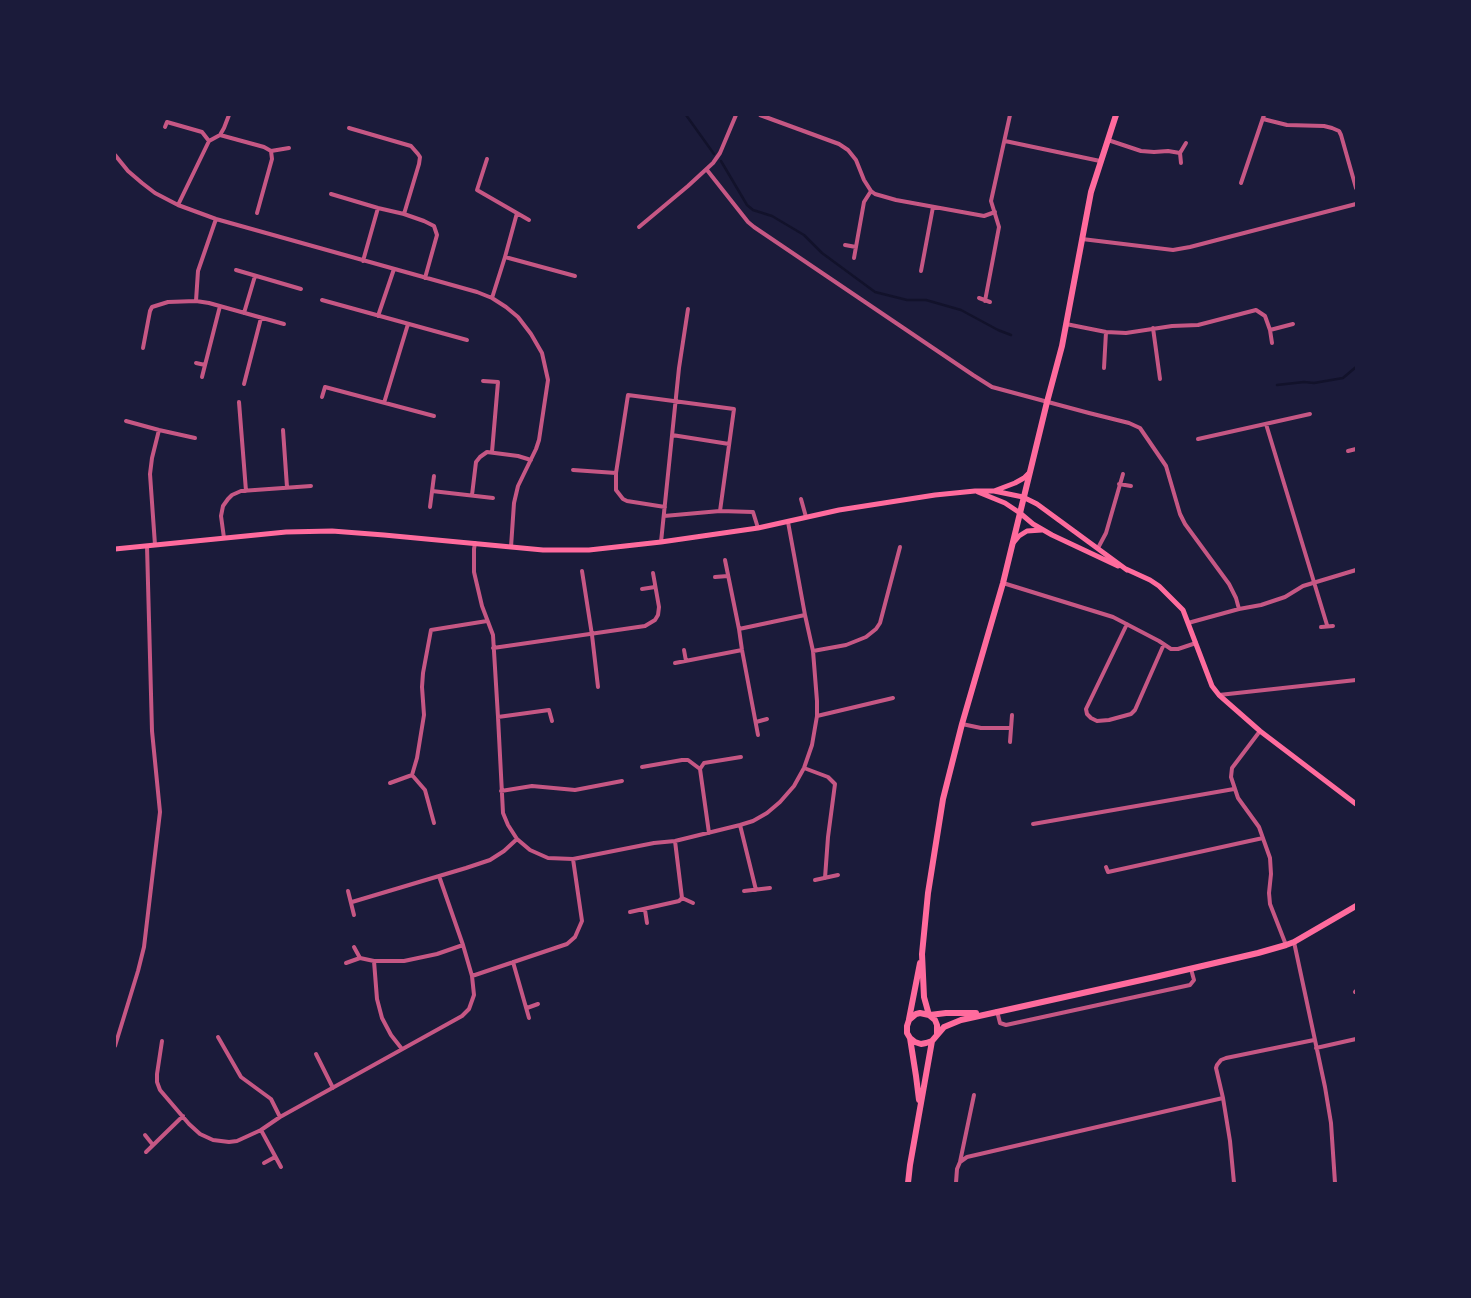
<!DOCTYPE html>
<style>
body{margin:0}
#map{position:relative;width:1471px;height:1298px;overflow:hidden;background:#1b1b3a;font-family:"Alegreya Sans",sans-serif}
canvas{display:block}
.frame{position:absolute;inset:0;border:116px solid #1b1b3a;pointer-events:none}
</style>
<div id="map">
<canvas width="1471" height="1298"></canvas>
<div class="frame"></div>
</div>
<script>
const g = document.querySelector('canvas').getContext('2d');
g.lineJoin = 'round';
function poly(rows) {
  const path = new Path2D();
  for (const r of rows) {
    path.moveTo(r[0], r[1]);
    for (let i = 2; i < r.length; i += 2) path.lineTo(r[i], r[i + 1]);
  }
  return path;
}
function stroke(path, color, width, dash) {
  g.strokeStyle = color;
  g.lineWidth = width;
  g.lineCap = dash ? 'butt' : 'round';
  g.setLineDash(dash || []);
  g.stroke(path);
}
stroke(poly([
 [686,115,714,154],
 [721,161,747,205,753,210,772,216,804,235,822,253,875,292,907,300,926,300,961,310,998,330,1011,335],
 [1277,385,1304,382,1314,383,1343,378,1356,367]
]), '#12122b', 2.5);
stroke(poly([
 [760,115,839,144,848,150,856,160,864,180,871,191,875,194,896,200,984,216,995,212],
 [1263,119,1287,125,1324,126,1332,128,1339,131,1341,135,1356,188],
 [165,127,167,122,202,132,209,141],
 [349,128,411,146,418,154,420,157,419,164,404,214],
 [220,135,264,147,271,151,289,148],
 [1108,140,1141,151,1154,152,1168,151,1180,153],
 [1005,141,1100,161],
 [115,155,128,171,142,183,155,193,178,205,216,219,477,292,492,298,506,307,518,317,531,334,542,353,548,380,539,440,536,449,518,486,514,503,511,547],
 [487,159,477,190,529,220],
 [1181,163,1180,153,1186,143],
 [707,170,748,222,754,227,973,375,992,387,1089,413,1129,423,1140,428,1166,466,1180,514,1185,524,1229,584,1236,598,1239,609],
 [1241,183,1264,115],
 [331,194,378,208,404,214,424,221,434,226,437,235,425,278],
 [178,205,209,141,220,135,224,128,229,115],
 [257,213,272,159,271,151],
 [216,219,198,271,196,301,209,303,284,324],
 [639,227,688,186,713,163,720,153,736,115],
 [1082,239,1173,250,1190,247,1356,204],
 [845,245,856,247],
 [505,257,575,276],
 [854,258,864,202,871,191],
 [363,261,378,208],
 [236,270,301,289],
 [921,271,933,207],
 [492,298,505,257,517,213],
 [979,298,990,302],
 [322,300,467,340],
 [985,301,999,227,991,201,1010,115],
 [244,313,255,276],
 [378,316,394,269],
 [1066,324,1106,332,1126,333,1172,326,1198,325,1256,310,1265,316,1270,330,1272,343],
 [1153,328,1160,379],
 [1270,330,1293,324],
 [143,348,150,311,152,307,168,302,196,301],
 [196,363,205,365],
 [1104,368,1106,332],
 [202,377,220,306],
 [483,381,498,382,492,452],
 [244,384,261,318],
 [322,397,325,387,434,416],
 [239,402,246,491],
 [384,403,408,324],
 [126,421,159,430,195,438],
 [1266,424,1327,625],
 [283,430,287,487],
 [672,435,729,444],
 [1198,439,1310,414],
 [1348,451,1356,449],
 [573,470,616,473],
 [1119,484,1131,486],
 [432,491,493,498],
 [472,495,476,462,480,457,487,452,518,456,531,460],
 [801,499,806,517],
 [430,507,434,476],
 [720,511,753,512,758,528],
 [664,516,720,511,734,409,628,395,616,473,616,490,623,499,627,501,665,507],
 [224,538,221,516,223,506,228,499,232,495,241,491,311,486],
 [661,542,679,368,688,309],
 [475,543,474,549,474,572,482,606,493,635,498,717,503,813,508,825,517,839,530,850,548,858,573,859,654,843,675,841,740,825,753,821,767,813,780,802,794,786,804,768,812,745,817,716,817,701,813,651,805,615,788,522],
 [155,545,150,474,152,458,159,430],
 [1098,548,1106,533,1123,474],
 [725,560,739,629,805,615],
 [582,571,592,635,598,687],
 [715,577,728,576],
 [1003,583,1113,617,1159,641,1171,649,1178,649,1196,643],
 [642,589,655,587],
 [1188,623,1239,609,1261,605,1285,597,1303,586,1356,570],
 [1127,624,1086,709,1087,714,1091,718,1097,721,1109,720,1131,714,1135,710,1164,644],
 [1321,627,1333,626],
 [739,629,742,650,758,735],
 [493,648,645,626,655,620,658,615,659,607,653,573],
 [684,650,686,661],
 [813,651,846,645,866,637,876,629,880,623,900,547],
 [675,663,742,650],
 [1219,695,1356,680],
 [817,716,893,698],
 [498,717,549,710,552,721],
 [756,722,767,719],
 [962,724,981,728,1011,728],
 [1260,731,1232,768,1231,777,1238,798,1259,827,1270,858,1271,874,1269,893,1270,904,1286,945],
 [1010,742,1012,715],
 [642,767,682,760,688,760,700,769,704,763,741,757],
 [804,768,828,777,835,784,828,837,825,878],
 [700,769,709,833],
 [412,775,417,758,424,715,422,687,423,673,431,630,487,621],
 [390,783,412,775,425,790,434,823],
 [501,791,532,786,575,790,622,781],
 [1033,824,1234,789],
 [740,825,756,890],
 [1106,867,1108,872,1263,838],
 [815,880,838,875],
 [348,891,354,915],
 [744,891,770,888],
 [682,898,693,903],
 [352,902,466,868,490,860,504,851,517,839],
 [645,910,647,923],
 [630,912,679,901,682,898,675,841],
 [1294,942,1325,1087,1331,1123,1335,1183],
 [354,947,360,958],
 [374,961,377,999,382,1018,391,1035,402,1049],
 [513,962,529,1018],
 [346,963,360,958,374,961,404,961,437,954,463,945],
 [472,976,567,944,575,937,582,921,573,859],
 [1355,992,1356,991],
 [527,1008,538,1004],
 [997,1011,1000,1023,1006,1025,1190,985,1194,980,1191,969],
 [218,1037,241,1077,271,1099,280,1117],
 [162,1041,157,1074,157,1082,160,1090,189,1124,200,1134,213,1140,229,1142,237,1141,261,1130,280,1117,462,1016,469,1009,474,995,472,976,463,945,439,876],
 [115,1046,138,971,144,947,160,812,152,731,147,546],
 [1316,1048,1356,1039],
 [316,1054,333,1088],
 [261,1130,281,1167],
 [145,1135,153,1145],
 [146,1152,183,1116],
 [960,1162,974,1095],
 [264,1163,275,1157],
 [956,1183,957,1169,960,1162,967,1157,1223,1098],
 [1234,1183,1230,1141,1223,1098,1216,1068,1217,1065,1221,1060,1226,1058,1314,1040]
]), '#c65784', 4);
stroke(poly([
 [994,491,1015,483,1024,478,1030,472],
 [978,492,1005,503,1020,513,1033,524,1052,535,1118,566],
 [1014,542,1019,536,1027,531,1042,530],
 [115,549,286,532,332,531,384,535,543,550,589,550,661,542,758,528,839,510,935,495,975,491,994,491,1023,497,1037,504,1127,570],
 [1126,569,1150,580,1159,586,1183,610,1212,686,1219,695,1260,731,1356,804]
]), '#ff6b9d', 5);
stroke(poly([
 [929,1015,924,997,922,954,928,893,943,799,962,724,1003,583,1047,402,1062,346,1091,192,1116,115],
 [930,1015,946,1013,976,1013],
 [909,1019,920,963],
 [937,1034,937,1025,935,1020,929,1015,920,1013,916,1014,909,1020,907,1026,907,1033,910,1038,915,1042,921,1044,926,1043,932,1041,944,1027,961,1020,1155,977,1258,953,1286,945,1294,942,1356,906],
 [910,1038,916,1076,919,1100],
 [908,1183,910,1165,932,1041]
]), '#ff6b9d', 6);
</script>
